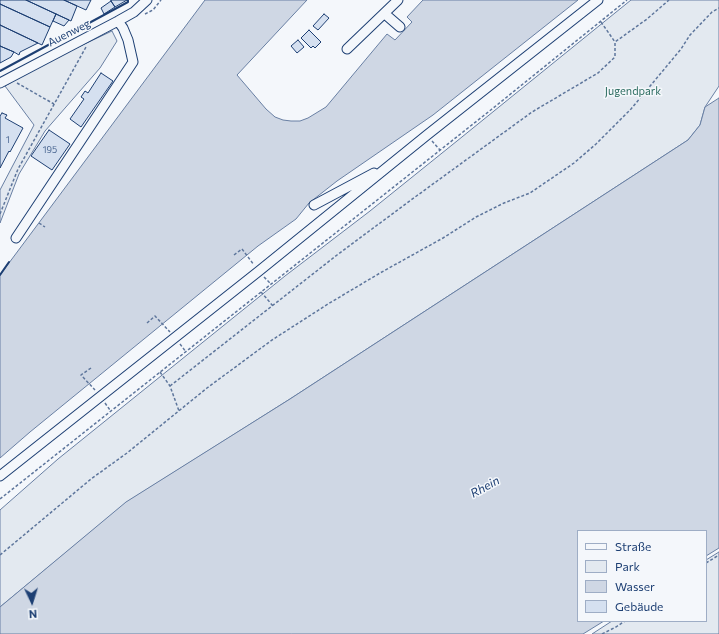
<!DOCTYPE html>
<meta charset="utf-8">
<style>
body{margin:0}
#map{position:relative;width:719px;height:634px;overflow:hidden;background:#f4f7fb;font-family:Commissioner,sans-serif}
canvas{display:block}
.legend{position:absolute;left:577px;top:530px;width:130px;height:92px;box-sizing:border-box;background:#f4f7fb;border:1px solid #9eadc5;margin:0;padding:5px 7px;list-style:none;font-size:12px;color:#1d3f73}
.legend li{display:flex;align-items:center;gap:8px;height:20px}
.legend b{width:20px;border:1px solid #9eadc5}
.north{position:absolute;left:12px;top:582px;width:40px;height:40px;-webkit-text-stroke:3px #f4f7fb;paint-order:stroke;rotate:176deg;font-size:11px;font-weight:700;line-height:16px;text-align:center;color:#1d3f73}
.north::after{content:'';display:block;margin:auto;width:14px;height:18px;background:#1d3f73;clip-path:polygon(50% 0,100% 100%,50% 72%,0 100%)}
</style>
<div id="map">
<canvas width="719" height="634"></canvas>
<ul class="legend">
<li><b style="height:5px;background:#f4f7fb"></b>Straße</li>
<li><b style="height:11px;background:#e3e9f0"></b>Park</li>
<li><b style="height:11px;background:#cfd7e4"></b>Wasser</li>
<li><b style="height:11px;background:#d5e0f0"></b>Gebäude</li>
</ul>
<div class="north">N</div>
</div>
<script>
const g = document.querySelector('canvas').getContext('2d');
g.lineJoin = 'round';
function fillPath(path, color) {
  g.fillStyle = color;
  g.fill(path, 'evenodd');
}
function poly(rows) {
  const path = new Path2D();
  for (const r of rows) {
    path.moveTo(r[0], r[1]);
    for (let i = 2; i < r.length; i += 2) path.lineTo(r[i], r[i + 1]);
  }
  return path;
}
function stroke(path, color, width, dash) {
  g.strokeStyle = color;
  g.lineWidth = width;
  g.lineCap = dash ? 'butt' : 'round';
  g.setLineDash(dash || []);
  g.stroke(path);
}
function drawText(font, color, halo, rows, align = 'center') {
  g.font = font + ' Commissioner,sans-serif';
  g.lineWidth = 3;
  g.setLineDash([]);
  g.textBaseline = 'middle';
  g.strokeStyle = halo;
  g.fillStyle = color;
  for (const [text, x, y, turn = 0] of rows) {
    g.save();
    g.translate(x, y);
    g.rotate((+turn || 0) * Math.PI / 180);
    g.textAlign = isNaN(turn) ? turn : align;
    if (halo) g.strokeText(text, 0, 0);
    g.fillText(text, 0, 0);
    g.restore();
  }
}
const green = poly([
 [631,0,719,0,719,86,705,107,700,125,688,140,290,399,127,502,0,607,0,510,58,459,285,276,370,211,457,141,631,0],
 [112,31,117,41,100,68,45,131,19,174,0,223,0,190,34,125,5,86,42,64,112,31],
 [719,552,719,634,592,634,612,621,706,621,706,560,719,552]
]);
fillPath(green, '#e3e9f0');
stroke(green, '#687fa3', 1);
const water = poly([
 [205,0,307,0,237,75,266,109,275,117,283,120,291,121,300,121,308,118,326,107,387,34,395,40,412,22,407,17,423,0,578,0,433,115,337,181,309,203,296,219,258,246,30,432,0,458,0,275,205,0],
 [719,98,719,548,706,556,706,531,578,531,578,621,604,621,583,634,0,634,0,607,126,502,290,399,688,140,700,125,705,107,719,98]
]);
fillPath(water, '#cfd7e4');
stroke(water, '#687fa3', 1);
const building = poly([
 [0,0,26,0,56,14,50,27,0,4,0,0],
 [26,0,64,0,77,6,71,21,26,0],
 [64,0,91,0,86,10,64,0],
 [111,0,127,0,115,7,111,1,111,0],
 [111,1,115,7,104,14,101,8,111,1],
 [0,4,50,27,42,45,0,25,0,4],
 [56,14,69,20,64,26,53,21,56,14],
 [324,14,329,18,318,30,313,26,324,14],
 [0,25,38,43,20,52,19,55,14,52,0,46,0,25],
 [309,30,321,42,315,48,313,46,311,48,301,38,309,30],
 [298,40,304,47,297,53,291,46,298,40],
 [0,46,14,52,11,57,0,63,0,46],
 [101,73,113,81,81,127,70,119,84,99,81,97,85,91,88,93,101,73],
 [2,113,7,115,5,118,23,128,10,152,9,151,0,168,0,116,2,113],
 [49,130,70,144,52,170,31,156,49,130]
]);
fillPath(building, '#d5e0f0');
stroke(building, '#1d3f73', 1);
const minor = poly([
 [385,14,400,27],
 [347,49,398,0],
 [0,83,118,21,134,12,147,0],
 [314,205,374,173],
 [16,238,133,62,128,40,123,28,118,21],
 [0,476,259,271,427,135,598,0]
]);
stroke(minor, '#1d3f73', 11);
stroke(poly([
 [145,14,153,10,161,0],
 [601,22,615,42],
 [17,83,54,104],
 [432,141,440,150],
 [0,214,18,169,86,47],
 [39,223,45,227],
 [234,255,242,249,254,265],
 [264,277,271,284],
 [261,292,273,306],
 [147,323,155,316,170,332],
 [180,344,186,352],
 [91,368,81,375,95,390],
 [160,372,170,386,179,411],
 [170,386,337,255,411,200,532,112,598,73,615,57,615,42,647,19,669,0],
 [105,403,110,410],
 [0,499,492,109,627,0],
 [0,555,91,479,127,453,207,388,272,340,328,304,380,273,443,238,476,217,504,203,530,193,574,163,596,144,631,109,681,49,690,35,712,12,719,8],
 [706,563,719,555],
 [602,634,616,627,625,621]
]), '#5e769c', 1.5, [3, 2]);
stroke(minor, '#f4f7fb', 9);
stroke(poly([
 [0,71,128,2,128,0],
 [0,275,9,262]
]), '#1d3f73', 2);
drawText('9px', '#4b6792', null, [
 ["1",8,140],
 ["195",50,150]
]);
drawText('11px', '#1d3f73', '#f4f7fb', [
 ["Auenweg",69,33,-27]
]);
drawText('11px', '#2c6c60', '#f4f7fb', [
 ["Jugendpark",633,91]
]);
drawText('italic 12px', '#1d3f73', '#f4f7fb', [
 ["Rhein",485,487,-29]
]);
</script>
